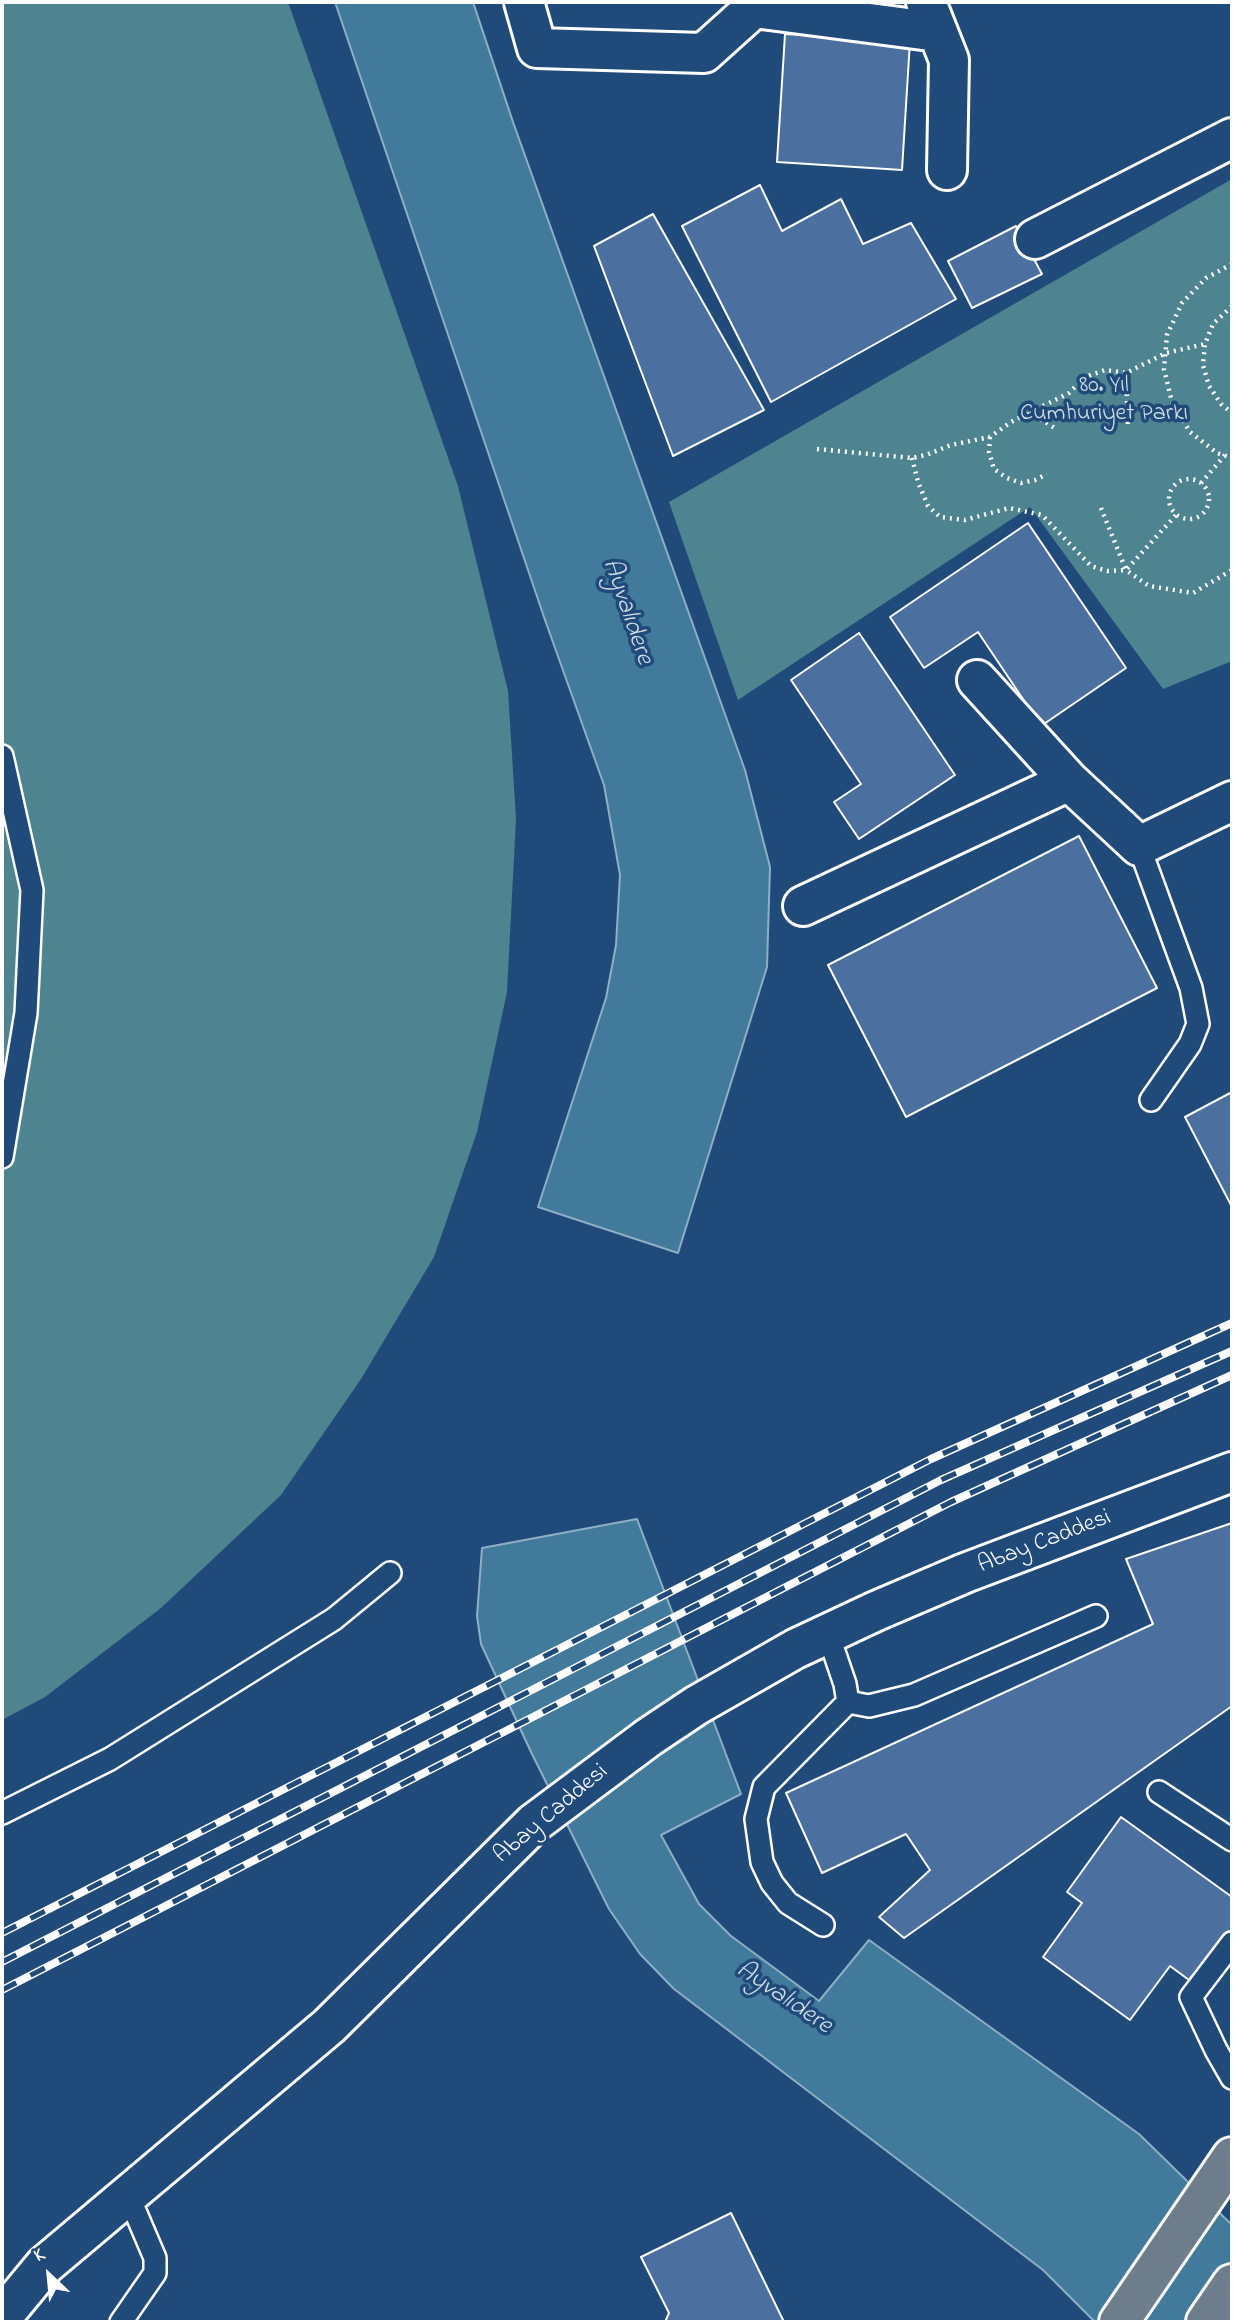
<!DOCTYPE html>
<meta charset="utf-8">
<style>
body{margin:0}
#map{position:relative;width:1234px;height:2324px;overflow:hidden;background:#1f4a7a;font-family:"Indie Flower",sans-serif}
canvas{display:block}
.frame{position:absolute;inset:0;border:4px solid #fff;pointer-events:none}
.north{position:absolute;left:14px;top:2240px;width:70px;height:70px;-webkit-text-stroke:5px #1f4a7a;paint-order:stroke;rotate:334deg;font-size:19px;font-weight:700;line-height:28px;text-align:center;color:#fff}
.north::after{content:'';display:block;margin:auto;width:24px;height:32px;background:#fff;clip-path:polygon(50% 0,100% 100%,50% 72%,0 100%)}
</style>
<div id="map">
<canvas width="1234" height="2324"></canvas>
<div class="frame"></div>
<div class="north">K</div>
</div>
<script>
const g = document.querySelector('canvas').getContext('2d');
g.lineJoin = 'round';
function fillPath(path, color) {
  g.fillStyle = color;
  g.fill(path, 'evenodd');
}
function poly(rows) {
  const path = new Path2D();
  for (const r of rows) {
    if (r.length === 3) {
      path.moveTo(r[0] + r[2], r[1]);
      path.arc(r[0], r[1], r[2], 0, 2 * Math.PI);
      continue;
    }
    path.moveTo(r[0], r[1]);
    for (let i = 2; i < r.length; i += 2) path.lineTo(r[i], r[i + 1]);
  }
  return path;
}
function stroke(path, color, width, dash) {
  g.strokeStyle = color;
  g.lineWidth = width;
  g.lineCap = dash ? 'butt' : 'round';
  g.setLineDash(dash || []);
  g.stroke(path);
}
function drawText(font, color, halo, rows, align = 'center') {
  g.font = font + ' "Indie Flower",sans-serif';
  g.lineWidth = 7;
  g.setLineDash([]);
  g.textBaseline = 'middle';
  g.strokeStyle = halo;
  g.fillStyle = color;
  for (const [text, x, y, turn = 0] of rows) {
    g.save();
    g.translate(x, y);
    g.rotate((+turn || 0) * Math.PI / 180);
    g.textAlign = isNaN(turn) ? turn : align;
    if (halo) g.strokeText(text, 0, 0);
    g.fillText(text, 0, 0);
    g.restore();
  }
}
fillPath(poly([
 [2,2,288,2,458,486,508,691,516,819,507,992,477,1132,434,1257,361,1379,281,1495,161,1608,45,1697,2,1720],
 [1232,179,1232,661,1163,689,1030,507,738,700,669,502]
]), '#4e8390');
const water = poly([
 [335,2,473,2,513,122,745,770,770,867,767,967,678,1253,538,1207,606,998,616,945,620,875,604,785,545,620,335,2],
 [637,1519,741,1794,661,1835,699,1904,731,1936,819,2001,869,1940,1139,2134,1232,2225,1232,2322,1095,2322,1043,2270,674,1989,640,1954,609,1909,531,1752,481,1644,477,1616,482,1548,637,1519]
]);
fillPath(water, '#427a9c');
stroke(water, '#8eafc4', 2);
const building = poly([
 [785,34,910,41,902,170,777,162,785,34],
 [760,185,782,231,841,199,863,244,911,223,956,299,771,402,682,226,760,185],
 [653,214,764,410,673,456,594,246,653,214],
 [1016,226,1042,274,972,308,948,261,1016,226],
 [1028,523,1126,668,1041,726,978,632,924,668,890,617,1028,523],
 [859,633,955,775,859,839,834,802,861,784,791,680,859,633],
 [1079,836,1157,988,906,1117,828,965,1079,836],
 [1232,1092,1232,1207,1185,1117,1232,1092],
 [1232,1523,1232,1706,904,1938,879,1917,930,1870,906,1834,822,1873,786,1793,1153,1624,1126,1559,1232,1523],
 [1121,1817,1232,1897,1232,1953,1204,1991,1170,1966,1130,2020,1043,1957,1082,1903,1067,1892,1121,1817],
 [731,2213,784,2322,665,2322,669,2313,641,2257,731,2213]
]);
fillPath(building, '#4b709f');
stroke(building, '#fff', 2);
const lane = poly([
 [2,756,32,890,26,1013,2,1157],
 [1139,846,1191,988,1198,1024,1190,1044,1151,1100],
 [848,1702,869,1706,914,1695,1096,1616],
 [1159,1792,1232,1840],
 [2,1813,110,1759,334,1619,390,1573],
 [823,1925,788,1903,772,1883,762,1862,756,1819,764,1787,848,1702,845,1684,828,1634],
 [1232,1943,1191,1997,1216,2050,1232,2078],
 [121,2322,155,2273,155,2258,135,2211,125,2198]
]);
const street = poly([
 [524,2,537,48,704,53,754,8,938,32],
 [926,2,949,60,947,170],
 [1035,239,1232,138],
 [977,680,1069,781],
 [803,906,1069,781,1139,846,1232,801]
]);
const secondary = poly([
 [2,2317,45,2265,329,2026,534,1823,649,1737,697,1705,795,1649,876,1611,965,1573,1232,1472]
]);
const highway = poly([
 [1119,2322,1232,2157],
 [1206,2322,1232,2284]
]);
stroke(lane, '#fff', 26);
stroke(street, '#fff', 44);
stroke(secondary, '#fff', 44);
stroke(highway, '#fff', 44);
stroke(poly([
 [1232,264,1206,278,1182,303,1167,335,1164,369,1172,402,1190,432,1217,453,1232,458],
 [1232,306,1213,324,1205,344,1203,365,1209,386,1221,404,1232,413],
 [1126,373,1128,425],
 [1027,414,1044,421,1056,429],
 [990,437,989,452,994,469,1007,478,1021,483,1035,480,1047,474],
 [817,449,912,458,926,455,951,445,990,437,1011,422,1069,393,1085,377,1105,370,1126,373,1166,353,1205,344],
 [912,458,918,482,928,506,940,517,965,520,1009,508,1042,515,1091,566,1107,571,1126,570,1176,515],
 [1189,499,20],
 [1201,483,1225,455],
 [1101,508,1126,570,1149,586,1193,593,1232,570]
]), '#fff', 4.5, [2, 5]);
stroke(lane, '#1f4a7a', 21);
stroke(street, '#1f4a7a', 38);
stroke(secondary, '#1f4a7a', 38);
stroke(highway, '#6d7d8c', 38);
const rail = poly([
 [2,1933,931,1459,1232,1323],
 [2,1962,941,1480,1232,1351],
 [2,1990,951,1502,1232,1375]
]);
stroke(rail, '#fff', 8);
stroke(rail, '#1f4a7a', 5, [16]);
drawText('24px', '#d3e0e3', '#1f4a7a', [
 ["80. Yıl",1104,387],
 ["Cumhuriyet Parkı",1104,415]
]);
drawText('24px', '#fff', '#1f4a7a', [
 ["Abay Caddesi",1045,1543,-21],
 ["Abay Caddesi",552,1815,-40]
]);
drawText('italic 26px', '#d0dee6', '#1f4a7a', [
 ["Ayvalıdere",626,612,71],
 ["Ayvalıdere",783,1999,34]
]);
</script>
